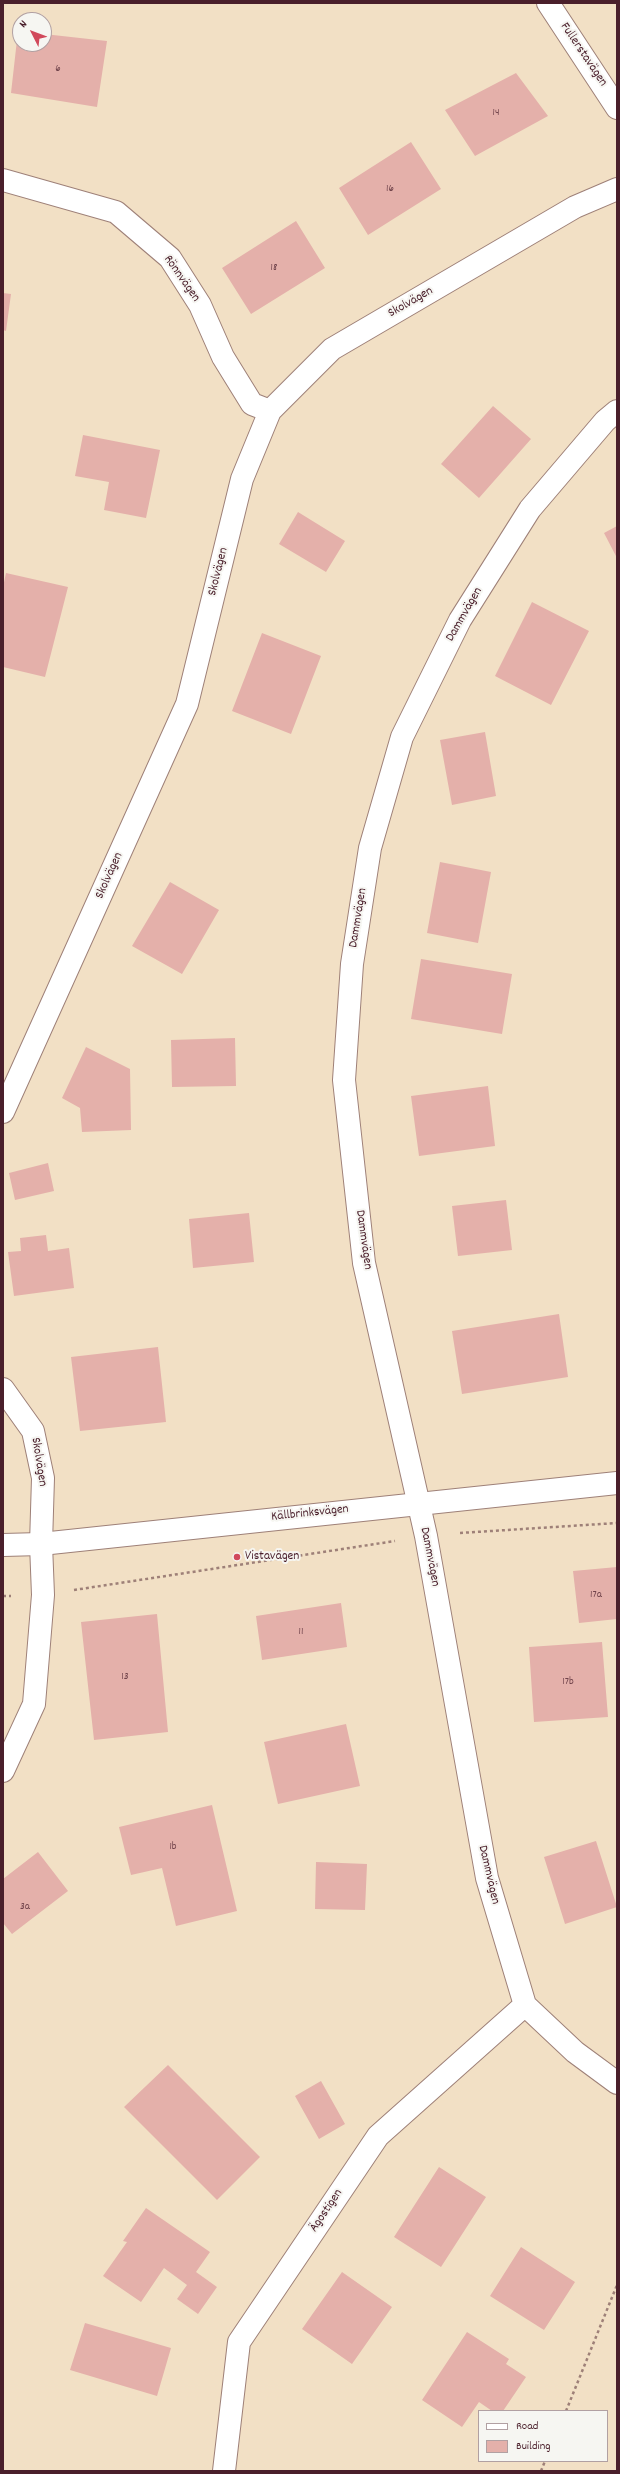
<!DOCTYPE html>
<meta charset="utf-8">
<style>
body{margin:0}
#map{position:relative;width:620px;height:2474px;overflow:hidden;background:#f2e0c5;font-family:Dekko,sans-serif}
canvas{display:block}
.frame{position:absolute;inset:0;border:4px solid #4a1f2b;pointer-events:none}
.legend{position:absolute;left:478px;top:2410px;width:130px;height:52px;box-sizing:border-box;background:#f6f6f2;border:1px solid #b1a0a2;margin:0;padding:5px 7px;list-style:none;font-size:12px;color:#4a1f2b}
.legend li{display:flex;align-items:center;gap:8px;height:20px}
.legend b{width:20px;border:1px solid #b1a0a2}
.north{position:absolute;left:12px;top:12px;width:40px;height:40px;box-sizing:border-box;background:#f6f6f2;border:1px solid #b1a0a2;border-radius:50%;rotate:312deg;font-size:11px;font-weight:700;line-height:16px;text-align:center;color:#4a1f2b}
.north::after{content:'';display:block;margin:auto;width:14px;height:18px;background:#d1495b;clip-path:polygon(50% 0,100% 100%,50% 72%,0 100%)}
</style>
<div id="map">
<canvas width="620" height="2474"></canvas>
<div class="frame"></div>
<ul class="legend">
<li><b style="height:5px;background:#fff"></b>Road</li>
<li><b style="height:11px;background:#e4b0aa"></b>Building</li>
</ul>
<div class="north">N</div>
</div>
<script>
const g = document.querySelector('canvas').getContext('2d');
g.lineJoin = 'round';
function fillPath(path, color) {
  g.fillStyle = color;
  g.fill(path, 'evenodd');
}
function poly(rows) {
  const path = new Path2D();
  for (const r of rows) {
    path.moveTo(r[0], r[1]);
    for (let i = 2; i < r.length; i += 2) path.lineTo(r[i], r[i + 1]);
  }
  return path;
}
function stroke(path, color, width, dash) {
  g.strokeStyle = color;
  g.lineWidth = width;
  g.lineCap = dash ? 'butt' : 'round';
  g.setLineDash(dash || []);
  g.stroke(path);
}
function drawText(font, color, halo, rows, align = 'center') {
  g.font = font + ' Dekko,sans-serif';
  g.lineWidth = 4;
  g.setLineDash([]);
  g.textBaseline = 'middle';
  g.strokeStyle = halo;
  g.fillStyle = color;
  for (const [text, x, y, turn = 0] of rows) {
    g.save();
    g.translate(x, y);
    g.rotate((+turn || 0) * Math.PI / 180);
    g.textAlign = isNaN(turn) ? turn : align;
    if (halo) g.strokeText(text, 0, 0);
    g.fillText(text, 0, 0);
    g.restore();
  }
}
fillPath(poly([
 [18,31,20,31,20,44,44,44,44,34,107,41,97,107,11,93],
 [516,73,548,116,475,156,445,110],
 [411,142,441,189,368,235,339,188],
 [296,221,325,268,251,314,222,268],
 [3,293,11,294,6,331,3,330],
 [493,406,531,439,479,498,441,464],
 [83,435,160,450,146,518,104,510,109,482,75,476],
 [298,512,345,541,326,572,279,544],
 [617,526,617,558,604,533],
 [6,573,68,587,45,677,3,667,3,587],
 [532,602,589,631,551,705,495,676],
 [262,633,321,656,291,734,232,711],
 [485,732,496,796,452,805,440,740],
 [440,862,491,872,478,943,427,933],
 [170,882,219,910,182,974,132,946],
 [421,959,512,974,502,1034,411,1019],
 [235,1038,236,1086,172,1087,171,1040],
 [86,1047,130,1069,131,1130,82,1132,80,1108,62,1098],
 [488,1086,495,1146,419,1156,411,1096],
 [48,1163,54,1191,15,1200,9,1173],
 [506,1200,512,1250,458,1256,452,1206],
 [249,1213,254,1262,193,1268,189,1219],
 [46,1235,48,1251,69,1248,74,1288,14,1296,8,1252,21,1251,20,1238],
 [559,1314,568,1377,462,1394,452,1331],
 [158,1347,166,1422,80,1431,71,1357],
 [617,1567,617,1619,579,1623,573,1571],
 [341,1603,347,1647,262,1660,256,1616],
 [157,1614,168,1732,94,1740,81,1622],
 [602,1642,608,1717,534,1722,529,1647],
 [346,1724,360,1786,278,1804,264,1742],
 [212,1805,237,1911,176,1926,162,1868,131,1875,119,1827],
 [596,1841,617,1907,565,1924,544,1857],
 [38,1852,68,1891,12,1934,3,1923,3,1879],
 [316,1862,367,1864,365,1910,315,1909],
 [168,2065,260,2157,217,2200,124,2107],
 [321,2081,345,2124,319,2139,295,2096],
 [439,2167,486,2197,441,2267,394,2237],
 [146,2208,210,2252,196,2272,217,2287,198,2314,177,2299,187,2285,164,2268,141,2302,103,2276,127,2242,123,2241],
 [521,2247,575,2282,544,2330,490,2296],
 [342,2272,392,2307,352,2364,302,2329],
 [85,2323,171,2348,157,2396,70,2370],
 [467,2332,509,2359,506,2364,526,2377,503,2411,492,2411,479,2402,462,2427,422,2400]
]), '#e4b0aa');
const street = poly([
 [548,3,617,108],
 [3,180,116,212,170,258,200,305,223,357,252,404,270,411],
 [617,411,605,421,530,509,460,620,402,737,370,848,352,964,344,1080,364,1263,426,1536,487,1878,525,2005,575,2052,617,2083],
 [3,1112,187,704,242,479,270,411,332,349,575,207,617,189],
 [3,1389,33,1431,43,1478,41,1544,43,1595,34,1704,3,1771],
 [224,2471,239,2342,378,2136,525,2005]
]);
const secondary = poly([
 [3,1545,41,1544,617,1483]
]);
stroke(street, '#9e8078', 24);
stroke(secondary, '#9e8078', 24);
stroke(poly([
 [460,1533,617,1523],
 [74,1590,395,1541],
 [3,1596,11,1596],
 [566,2411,617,2285],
 [541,2471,545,2461]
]), '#9e8078', 2.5, [3, 3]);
stroke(street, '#fff', 22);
stroke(secondary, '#fff', 22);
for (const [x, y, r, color] of [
 [237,1557,4,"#d1495b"]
]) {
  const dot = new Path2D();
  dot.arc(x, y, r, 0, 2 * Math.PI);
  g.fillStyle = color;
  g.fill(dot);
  stroke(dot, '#f6f6f2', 1.5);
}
drawText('11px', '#70434b', null, [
 ["6",58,69],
 ["14",496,113],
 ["16",390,189],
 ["18",274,268],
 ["17a",596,1595],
 ["11",301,1632],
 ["13",125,1677],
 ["17b",568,1682],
 ["1b",173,1847],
 ["3a",25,1907]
]);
drawText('13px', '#4a1f2b', '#f6f6f2', [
 ["Fullerstavägen",583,55,56],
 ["Rönnvägen",181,279,55],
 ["Skolvägen",411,303,-30],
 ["Skolvägen",219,572,-76],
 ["Dammvägen",465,615,-60],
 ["Skolvägen",110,876,-66],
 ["Dammvägen",359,918,-81],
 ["Dammvägen",363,1240,82],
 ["Skolvägen",38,1462,81],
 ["Källbrinksvägen",310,1514,-6],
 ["Dammvägen",429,1557,79],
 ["Dammvägen",488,1875,77],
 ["Ägostigen",327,2211,-56]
]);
drawText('13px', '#4a1f2b', '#f6f6f2', [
 ["Vistavägen",245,1557]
], 'left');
</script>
